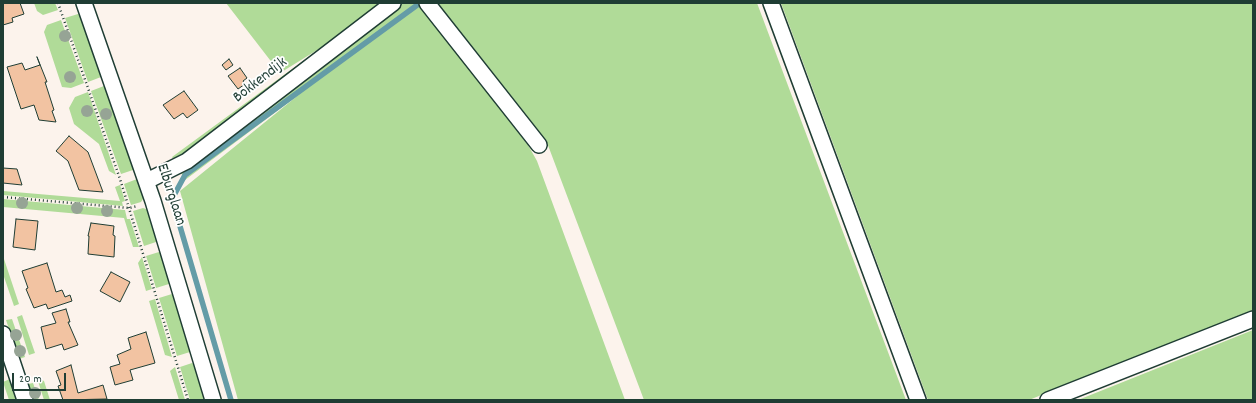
<!DOCTYPE html>
<style>
body{margin:0}
#map{position:relative;width:1256px;height:403px;overflow:hidden;background:#fcf3ec;font-family:Dekko,sans-serif}
canvas{display:block}
.frame{position:absolute;inset:0;border:4px solid #1f3d34;pointer-events:none}
.scale{position:absolute;left:12px;top:373px;width:54px;height:18px;box-sizing:border-box;border:2px solid #1f3d34;border-top:0;padding-left:5px;font-size:12px;line-height:14px;white-space:nowrap;color:#1f3d34;-webkit-text-stroke:3px #fff;paint-order:stroke}
</style>
<div id="map">
<canvas width="1256" height="403"></canvas>
<div class="frame"></div>
<div class="scale">20 m</div>
</div>
<script>
const g = document.querySelector('canvas').getContext('2d');
g.lineJoin = 'round';
function fillPath(path, color) {
  g.fillStyle = color;
  g.fill(path, 'evenodd');
}
function poly(rows) {
  const path = new Path2D();
  for (const r of rows) {
    path.moveTo(r[0], r[1]);
    for (let i = 2; i < r.length; i += 2) path.lineTo(r[i], r[i + 1]);
  }
  return path;
}
function stroke(path, color, width, dash) {
  g.strokeStyle = color;
  g.lineWidth = width;
  g.lineCap = dash ? 'butt' : 'round';
  g.setLineDash(dash || []);
  g.stroke(path);
}
function drawText(font, color, halo, rows, align = 'center') {
  g.font = font + ' Dekko,sans-serif';
  g.lineWidth = 3.5;
  g.setLineDash([]);
  g.textBaseline = 'middle';
  g.strokeStyle = halo;
  g.fillStyle = color;
  for (const [text, x, y, turn = 0] of rows) {
    g.save();
    g.translate(x, y);
    g.rotate((+turn || 0) * Math.PI / 180);
    g.textAlign = isNaN(turn) ? turn : align;
    if (halo) g.strokeText(text, 0, 0);
    g.fillText(text, 0, 0);
    g.restore();
  }
}
fillPath(poly([
 [34,3,55,3,58,10,43,15,37,11],
 [226,3,381,3,380,4,421,3,419,5,528,145,537,161,625,400,238,400,180,191,301,93,185,180,172,157,322,47,280,73],
 [438,3,757,3,906,400,644,400,546,140],
 [781,3,1253,3,1253,310,1029,400,928,400],
 [78,14,82,16,102,72,101,77,88,82,65,18],
 [61,20,84,83,71,88,62,87,44,32,47,25],
 [104,86,108,89,135,165,133,170,121,174,91,91],
 [88,92,116,175,109,171,99,144,74,124,69,108,75,97],
 [137,179,141,182,145,196,141,202,131,205,124,184],
 [120,185,125,201,122,202,123,206,3,195,3,191,120,201,115,187],
 [3,199,125,210,127,219,130,219,139,247,133,247,124,218,3,207],
 [143,208,149,210,158,238,156,242,144,246,133,211],
 [159,252,163,255,171,281,169,284,156,288,146,256],
 [3,256,19,304,14,306,3,274],
 [142,257,152,289,146,291,138,263],
 [172,294,176,297,192,350,190,352,177,356,159,298],
 [155,299,172,357,165,355,149,301],
 [22,315,35,353,29,355,17,317],
 [12,319,25,357,19,359,6,320],
 [1253,330,1253,400,1078,400],
 [192,363,196,366,207,400,190,400,180,367],
 [175,367,185,400,179,400,170,371],
 [10,379,17,400,9,400,3,382],
 [42,380,44,381,50,400,44,400,38,381],
 [33,383,39,400,33,400,28,384]
]), '#b0db98');
stroke(poly([
 [231,400,172,199,185,175,420,3]
]), '#649ca7', 5.5);
const building = poly([
 [3,3,20,3,24,14,12,18,13,22,3,25,3,3],
 [37,57,47,82,45,82,54,110,52,111,56,122,39,120,34,105,21,109,7,67,22,63,25,70,40,65,37,57],
 [229,59,233,65,226,70,222,65,229,59],
 [240,68,247,78,243,81,245,84,238,89,228,76,240,68],
 [184,91,198,110,187,118,183,113,174,119,163,105,184,91],
 [69,136,88,152,103,192,79,190,68,161,56,151,69,136],
 [3,154,3,168,17,169,22,185,3,183,3,154],
 [16,219,38,221,35,250,13,247,16,219],
 [91,223,114,226,113,235,115,236,114,257,88,254,89,236,88,236,91,223],
 [47,263,56,292,62,290,65,297,70,295,72,301,48,309,46,304,34,308,26,289,28,288,22,271,47,263],
 [111,272,130,282,120,302,100,291,111,272],
 [66,309,70,322,68,322,78,345,64,350,62,344,46,349,41,327,56,323,52,313,66,309],
 [146,332,155,363,130,370,133,380,115,385,110,367,120,364,117,355,131,349,128,338,146,332],
 [71,365,78,393,103,385,107,399,63,400,58,386,61,385,56,371,71,365]
]);
fillPath(building, '#f2c3a2');
stroke(building, '#1f3d34', 1);
const minor = poly([
 [84,3,153,201,213,400],
 [427,3,539,145],
 [771,3,918,400],
 [147,181,187,161,393,3],
 [3,334,25,400],
 [1048,400,1253,319]
]);
stroke(minor, '#1f3d34', 18);
stroke(poly([
 [58,3,120,179,188,400],
 [3,197,129,208,138,206]
]), '#1f3d34', 2.5, [1, 3]);
stroke(minor, '#fff', 15);
g.fillStyle = '#96a495';
for (const [x, y] of [
 [65,36],
 [70,77],
 [87,111],
 [106,114],
 [22,203],
 [77,208],
 [107,211],
 [16,335],
 [20,351],
 [35,393]
]) {
  g.beginPath();
  g.arc(x, y, 6, 0, 2 * Math.PI);
  g.fill();
}
drawText('16px', '#1f3d34', '#fff', [
 ["Bokkendijk",261,81,-38],
 ["Elburglaan",170,195,72]
]);
</script>
